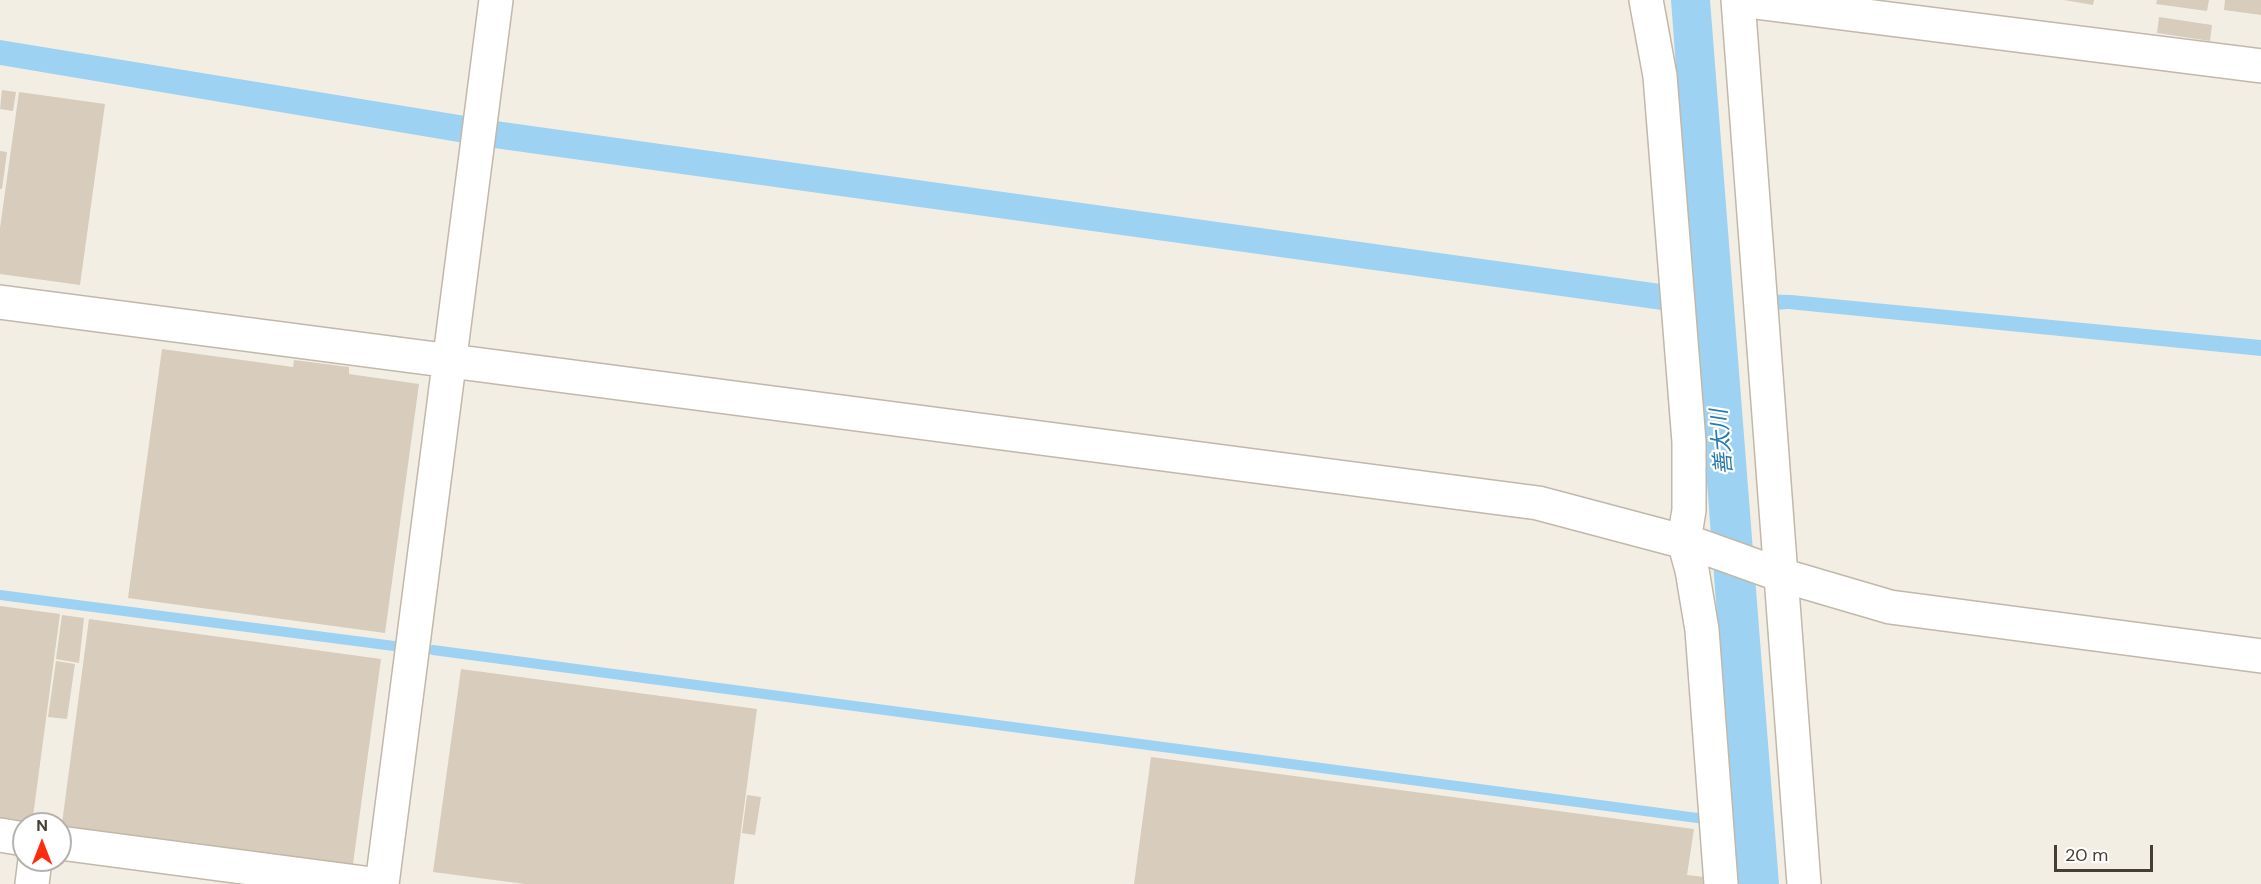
<!DOCTYPE html>
<meta charset="utf-8">
<style>
body{margin:0}
#map{position:relative;width:2261px;height:884px;overflow:hidden;background:#f3eee4;font-family:"DM Sans",sans-serif}
canvas{display:block}
.north{position:absolute;left:12px;top:812px;width:60px;height:60px;box-sizing:border-box;background:#fff;border:2px solid #b5b2ae;border-radius:50%;rotate:0deg;font-size:16px;font-weight:700;line-height:24px;text-align:center;color:#453e34}
.north::after{content:'';display:block;margin:auto;width:21px;height:27px;background:#ff2b0f;clip-path:polygon(50% 0,100% 100%,50% 72%,0 100%)}
.scale{position:absolute;left:2054px;top:845px;width:99px;height:27px;box-sizing:border-box;border:3px solid #453e34;border-top:0;padding-left:8px;font-size:18px;line-height:21px;white-space:nowrap;color:#453e34;-webkit-text-stroke:4px #fff;paint-order:stroke}
</style>
<div id="map">
<canvas width="2261" height="884"></canvas>
<div class="north">N</div>
<div class="scale">20 m</div>
</div>
<script>
const g = document.querySelector('canvas').getContext('2d');
g.lineJoin = 'round';
function fillPath(path, color) {
  g.fillStyle = color;
  g.fill(path, 'evenodd');
}
function poly(rows) {
  const path = new Path2D();
  for (const r of rows) {
    path.moveTo(r[0], r[1]);
    for (let i = 2; i < r.length; i += 2) path.lineTo(r[i], r[i + 1]);
  }
  return path;
}
function stroke(path, color, width, dash) {
  g.strokeStyle = color;
  g.lineWidth = width;
  g.lineCap = dash ? 'butt' : 'round';
  g.setLineDash(dash || []);
  g.stroke(path);
}
function drawText(font, color, halo, rows, align = 'center') {
  g.font = font + ' "DM Sans","Noto Sans JP",sans-serif';
  g.lineWidth = 4.5;
  g.setLineDash([]);
  g.textBaseline = 'middle';
  g.strokeStyle = halo;
  g.fillStyle = color;
  for (const [text, x, y, turn = 0] of rows) {
    g.save();
    g.translate(x, y);
    g.rotate((+turn || 0) * Math.PI / 180);
    g.textAlign = isNaN(turn) ? turn : align;
    if (halo) g.strokeText(text, 0, 0);
    g.fillText(text, 0, 0);
    g.restore();
  }
}
fillPath(poly([
 [1671,0,1710,0,1779,884,1737,884],
 [0,40,496,121,1668,285,1669,311,494,148,0,65],
 [1751,294,1791,295,2261,340,2261,356,1788,309,1751,312]
]), '#9dd2f2');
stroke(poly([
 [0,595,394,646],
 [433,650,1705,819]
]), '#9dd2f2', 10);
fillPath(poly([
 [2064,0,2094,0,2093,5],
 [2157,0,2209,0,2207,11,2156,4],
 [2225,0,2261,0,2261,15,2224,10],
 [2159,17,2212,25,2210,41,2157,33],
 [2,90,16,92,13,111,0,109],
 [19,92,105,104,80,285,0,274,0,228],
 [0,151,7,152,2,189,0,189],
 [162,349,293,367,294,360,349,367,349,374,419,384,385,633,128,598],
 [0,606,60,614,32,824,0,820],
 [62,615,84,618,79,663,56,659],
 [89,619,381,659,352,871,61,831],
 [56,661,75,664,67,719,48,717],
 [461,669,757,709,734,884,525,884,433,872],
 [1151,757,1694,829,1687,875,1704,877,1703,884,1134,884],
 [747,795,761,797,755,835,742,833]
]), '#d8ccbc');
const minor = poly([
 [1646,0,1660,76,1689,442,1689,510,1684,541,1692,570,1702,630,1721,884],
 [1738,0,1804,884],
 [1739,0,2261,66],
 [0,302,1538,503,1700,546,1781,575,1890,607,2261,656],
 [0,835,24,839],
 [60,843,372,884],
 [32,884,35,860],
 [382,884,496,0]
]);
stroke(minor, '#c1b8a9', 36);
stroke(minor, '#fff', 33);
drawText('italic 22px', '#2979ac', '#fff', [
 ["善太川",1723,442,-95]
]);
</script>
